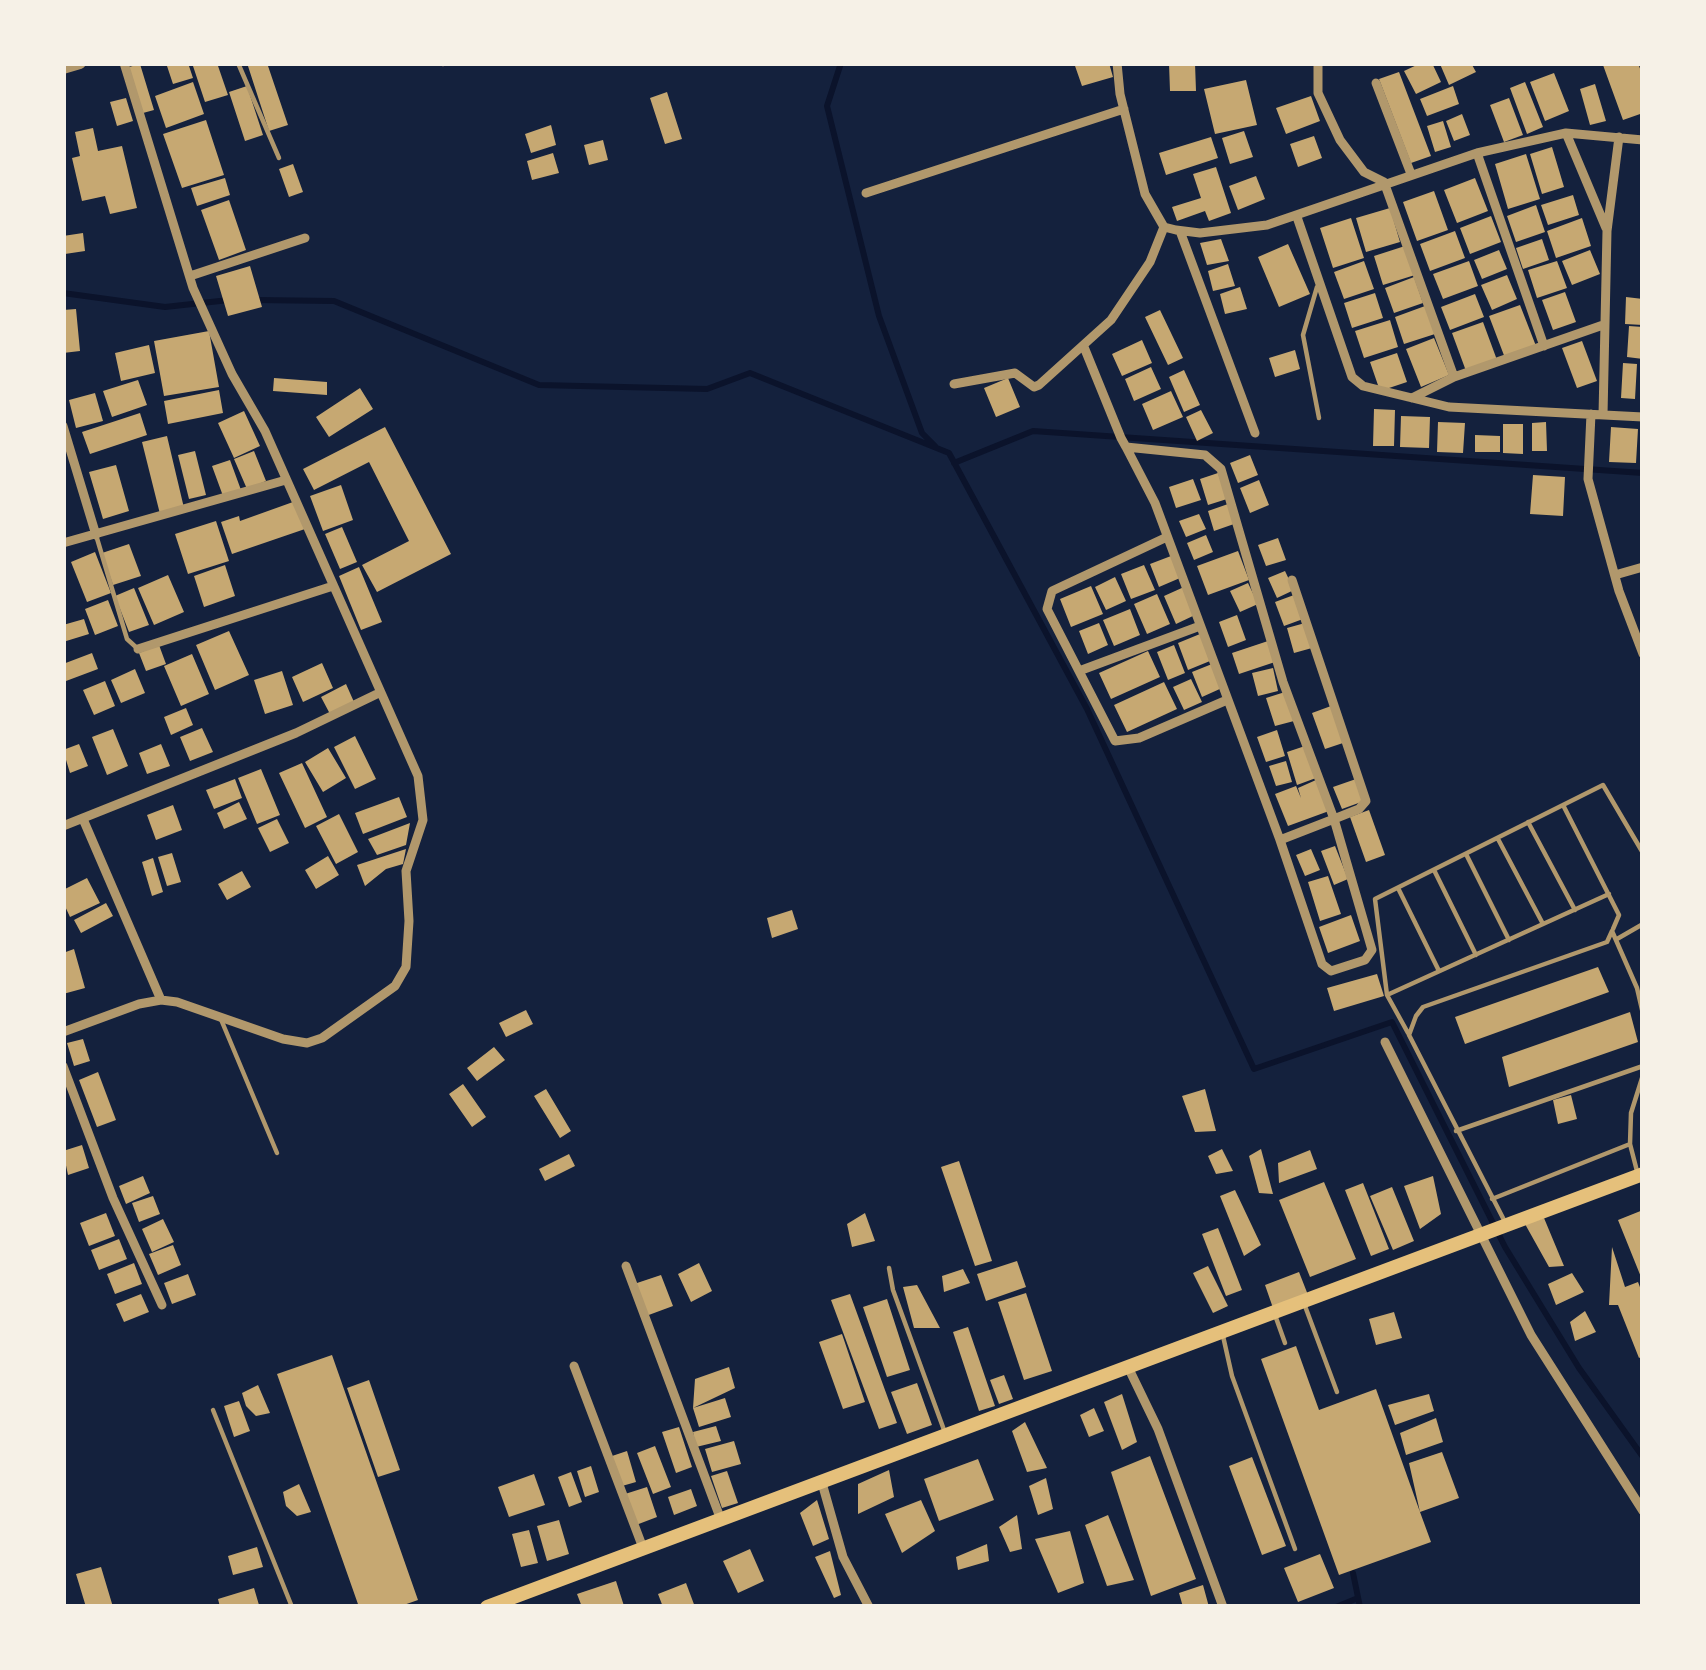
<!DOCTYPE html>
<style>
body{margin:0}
#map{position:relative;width:1706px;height:1670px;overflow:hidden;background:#14213d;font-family:"Asap Condensed",sans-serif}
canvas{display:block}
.frame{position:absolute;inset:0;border:66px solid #f6f1e7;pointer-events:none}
</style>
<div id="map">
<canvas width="1706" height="1670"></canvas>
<div class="frame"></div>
</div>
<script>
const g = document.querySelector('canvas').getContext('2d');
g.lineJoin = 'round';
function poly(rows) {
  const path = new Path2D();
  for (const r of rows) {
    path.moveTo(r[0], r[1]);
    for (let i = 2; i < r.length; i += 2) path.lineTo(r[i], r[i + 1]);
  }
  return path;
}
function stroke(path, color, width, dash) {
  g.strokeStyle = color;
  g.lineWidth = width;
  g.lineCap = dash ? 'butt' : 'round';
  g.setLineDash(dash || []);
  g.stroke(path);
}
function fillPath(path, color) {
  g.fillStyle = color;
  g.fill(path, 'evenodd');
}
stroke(poly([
 [841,63,827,106,879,316,922,433,935,446],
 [63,293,165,307,229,300],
 [255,300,334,301,539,385,707,389,750,373,949,453,1087,709,1254,1069,1392,1022,1505,1247,1579,1368,1643,1457],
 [954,463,1033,431,1643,473],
 [1353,1573,1360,1607],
 [1336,1607,1358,1598]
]), '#0b132b', 6);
fillPath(poly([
 [166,63,188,63,193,78,173,84],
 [192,63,217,63,228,95,205,102],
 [247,63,267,63,288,125,269,131],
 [1074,63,1109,63,1113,77,1082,86],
 [1169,63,1195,63,1196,91,1170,91],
 [1421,63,1432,63,1441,82,1416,94,1404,71],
 [1443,63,1471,63,1476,72,1449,85,1440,64],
 [1607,63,1638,63,1643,77,1643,113,1623,120,1603,65],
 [140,64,154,110,143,113,129,67],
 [1399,72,1431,156,1411,163,1379,79],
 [1554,73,1569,111,1545,121,1530,82],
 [1246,80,1257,125,1215,134,1204,89],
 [193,82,204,114,166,128,155,96],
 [1525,82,1543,127,1527,134,1510,88],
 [1595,84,1606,121,1590,125,1580,89],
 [247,86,263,135,245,141,229,92],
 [1453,86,1459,104,1427,116,1420,99],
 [667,92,682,139,665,144,650,98],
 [1311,96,1320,121,1286,134,1276,108],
 [126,98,133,121,117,126,110,102],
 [1509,98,1523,135,1504,142,1490,105],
 [1462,114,1470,135,1454,141,1446,121],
 [206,120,224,175,182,188,163,134],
 [1443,121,1451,147,1435,152,1427,126],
 [551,125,556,145,531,153,525,134],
 [93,128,98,151,122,146,137,208,110,214,105,196,82,201,72,158,80,156,75,132],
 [1244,131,1253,157,1230,164,1222,138],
 [1314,136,1322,158,1298,167,1290,144],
 [1211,137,1218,158,1166,175,1159,153],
 [603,140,608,160,589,165,584,145],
 [1552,147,1564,187,1542,194,1530,154],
 [553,153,559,173,532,180,527,161],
 [1526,154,1540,199,1508,209,1495,164],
 [293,164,303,192,289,197,279,169],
 [1216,167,1231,213,1209,221,1205,211,1177,221,1172,207,1201,198,1193,174],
 [1256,176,1265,199,1238,210,1229,186],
 [225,178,230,195,197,206,191,188],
 [1475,178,1488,211,1457,223,1444,190],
 [1434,191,1448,230,1417,241,1403,202],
 [1573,195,1579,215,1548,225,1541,205],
 [229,200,246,250,219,260,201,210],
 [1536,205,1545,232,1516,242,1507,216],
 [1390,208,1400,242,1366,252,1356,218],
 [1491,216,1501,242,1470,254,1460,228],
 [1351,218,1364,258,1333,268,1320,228],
 [1582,218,1591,246,1556,258,1547,231],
 [1455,231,1465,258,1430,271,1420,244],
 [83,233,85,251,65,254,63,236],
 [1221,239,1229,261,1207,265,1200,243],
 [1542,239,1549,260,1523,269,1516,248],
 [1288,244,1310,294,1279,307,1258,257],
 [1405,246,1415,275,1383,285,1374,256],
 [1499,250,1507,269,1482,279,1474,260],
 [1590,250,1600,274,1572,285,1562,261],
 [1364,261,1374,289,1344,299,1334,272],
 [1469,261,1478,286,1443,299,1433,274],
 [1557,261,1567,288,1537,298,1528,270],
 [1228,264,1235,286,1213,291,1208,271],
 [250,266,262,307,228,316,216,276],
 [1507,275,1517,299,1492,310,1481,285],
 [1414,277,1423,303,1394,313,1385,288],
 [1240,287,1247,309,1225,314,1220,294],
 [1565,292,1576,322,1553,330,1542,300],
 [1375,293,1383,318,1352,328,1344,303],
 [1475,294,1484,317,1450,330,1441,307],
 [1626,297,1643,299,1643,325,1625,324],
 [1520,305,1536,346,1505,358,1489,316],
 [1425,306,1435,334,1404,344,1395,317],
 [76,309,80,351,63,353,63,310],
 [1160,310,1183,358,1168,365,1145,317],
 [1390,320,1398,347,1364,358,1355,331],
 [1483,322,1497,360,1466,371,1452,333],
 [1629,326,1643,327,1643,359,1627,357],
 [209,331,219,387,164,396,154,341],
 [1434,338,1449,375,1421,387,1406,349],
 [1142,340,1152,363,1122,376,1112,354],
 [1582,341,1597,381,1577,388,1562,348],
 [149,345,155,373,121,381,115,353],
 [1295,350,1300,369,1275,377,1269,358],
 [1397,353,1407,382,1380,391,1370,362],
 [1623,363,1637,364,1635,399,1621,398],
 [1151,367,1161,389,1134,401,1125,379],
 [1184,370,1200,405,1184,412,1169,377],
 [274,378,327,382,327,395,273,391],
 [1008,378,1020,407,996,417,984,388],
 [138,380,147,405,112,417,103,391],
 [360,388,373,409,329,437,316,417],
 [219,390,223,413,168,424,164,401],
 [1171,391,1183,417,1153,430,1142,404],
 [95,393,103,421,76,428,69,400],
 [1374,409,1395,410,1394,446,1373,446],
 [1201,410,1213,433,1197,441,1186,417],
 [244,411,260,446,234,458,218,423],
 [140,413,147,435,90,454,82,432],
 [1401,416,1430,417,1429,448,1400,447],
 [1438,422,1465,423,1463,453,1437,452],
 [1546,422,1547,451,1532,451,1532,423],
 [1503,424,1523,424,1523,454,1503,453],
 [385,427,451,554,377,592,362,565,409,541,369,462,314,490,303,469],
 [1611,427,1638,429,1636,463,1609,462],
 [1475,435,1500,436,1500,452,1475,452],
 [167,436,184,508,160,514,142,442],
 [195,451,206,495,189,499,178,455],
 [254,451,266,481,247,489,234,459],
 [1250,455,1258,475,1238,483,1230,463],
 [230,460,241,490,223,496,212,466],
 [116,465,129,511,103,519,89,472],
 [1218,473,1227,499,1208,505,1200,479],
 [1533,475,1565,477,1563,516,1530,514],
 [1193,479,1201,500,1176,508,1169,487],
 [1259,480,1269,505,1250,513,1240,488],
 [341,485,353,520,323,531,310,496],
 [293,502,305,529,232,554,221,522,239,516,240,521],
 [1228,504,1234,524,1214,531,1208,511],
 [1199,514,1206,529,1186,537,1179,521],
 [216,521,229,561,188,574,175,534],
 [342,527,357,562,340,569,325,534],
 [1206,535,1213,552,1194,560,1187,543],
 [1278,538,1286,560,1266,566,1258,545],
 [129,544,141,576,113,585,102,553],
 [1238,551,1249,580,1208,595,1197,566],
 [95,552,111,593,87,602,71,562],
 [1171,556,1180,578,1159,587,1150,564],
 [225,565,235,596,204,607,194,576],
 [1144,565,1155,590,1131,599,1121,574],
 [359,567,382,622,361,630,339,576],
 [1285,571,1294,590,1277,598,1268,578],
 [168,575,184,612,154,625,138,588],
 [1115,577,1126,601,1106,610,1095,587],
 [1248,583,1258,604,1240,612,1230,591],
 [1091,586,1103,614,1071,627,1060,599],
 [1184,587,1195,615,1176,624,1164,596],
 [134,588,149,625,129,632,115,596],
 [1157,594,1170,624,1147,634,1134,604],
 [1294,595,1303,619,1284,626,1275,602],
 [108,600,118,626,95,635,85,609],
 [1130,609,1140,635,1114,646,1103,620],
 [1237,615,1246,640,1228,647,1219,622],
 [84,619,89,634,63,642,63,625],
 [1099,623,1108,645,1088,654,1079,631],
 [1305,623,1312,648,1294,653,1287,628],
 [229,631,249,675,215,690,196,645],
 [1200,634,1210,661,1188,670,1178,643],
 [1268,641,1275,662,1239,674,1232,653],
 [159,645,166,664,146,671,139,653],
 [1174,645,1185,673,1168,680,1157,652],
 [1148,651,1160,677,1111,699,1099,673],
 [92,653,98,669,66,681,63,664],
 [192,654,209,694,181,706,164,666],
 [322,663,333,688,303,702,292,677],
 [1212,664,1222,688,1202,697,1192,672],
 [1273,668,1278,691,1258,696,1252,673],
 [135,669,145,693,121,703,111,680],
 [282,671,293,705,265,714,254,680],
 [1191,679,1202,702,1184,710,1173,687],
 [105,681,115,706,94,715,83,690],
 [1164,682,1177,709,1127,732,1114,705],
 [346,684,354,702,330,714,321,697],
 [1285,692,1294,721,1275,726,1266,698],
 [1331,706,1343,743,1325,749,1312,713],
 [186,708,193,725,171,735,164,717],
 [202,728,213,752,190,761,180,737],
 [113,729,128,766,107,775,92,737],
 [1277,730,1285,756,1266,762,1257,737],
 [355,736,376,779,355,789,334,747],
 [79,744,88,766,70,773,63,750],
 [161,744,170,766,147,774,139,753],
 [1305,746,1316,778,1297,785,1287,752],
 [328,748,346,778,323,792,305,762],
 [1286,761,1292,782,1276,786,1269,766],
 [302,763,327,817,305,828,279,773],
 [261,769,280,815,257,824,238,778],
 [235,779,242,798,214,809,206,790],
 [1356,779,1364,801,1342,809,1333,787],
 [1316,780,1329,811,1288,826,1275,794,1296,786,1301,798,1298,788],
 [399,797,407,817,363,834,355,813],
 [239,802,247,819,224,829,217,813],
 [173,805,182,830,156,840,147,815],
 [1369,810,1385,855,1366,862,1350,817],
 [339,814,358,852,336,864,316,826],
 [277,819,289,843,270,852,258,828],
 [410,823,406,845,377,855,368,839],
 [1335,846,1348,879,1334,885,1321,851],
 [406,849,403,864,386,869,365,886,357,865],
 [1311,849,1320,870,1305,876,1296,855],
 [172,853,181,882,167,886,158,857],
 [328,856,339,875,316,889,305,870],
 [153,858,163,892,152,896,142,862],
 [242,871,251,887,227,900,218,884],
 [1328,876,1341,914,1320,921,1308,882],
 [87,878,100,903,70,917,63,902,63,890],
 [106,903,113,916,81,933,74,920],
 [792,910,798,929,772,938,767,918],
 [1351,915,1360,941,1328,953,1319,927],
 [74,949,85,988,63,994,63,953],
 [1598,967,1609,992,1465,1044,1455,1017],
 [1377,974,1384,996,1334,1011,1327,988],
 [526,1010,533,1024,506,1037,499,1023],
 [1630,1012,1638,1042,1509,1087,1502,1057],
 [83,1039,90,1061,74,1066,67,1043],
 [494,1047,505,1060,477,1081,467,1068],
 [98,1072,116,1120,97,1127,79,1080],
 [463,1084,486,1117,472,1127,449,1094],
 [546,1089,571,1131,560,1138,534,1096],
 [1205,1089,1216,1131,1195,1132,1182,1096],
 [1571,1095,1577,1119,1558,1124,1553,1100],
 [82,1145,89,1168,68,1175,63,1151],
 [1222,1149,1233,1171,1216,1174,1208,1156],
 [1261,1149,1273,1194,1259,1193,1249,1156],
 [1310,1150,1317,1169,1279,1183,1278,1163],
 [569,1154,575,1166,545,1181,539,1169],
 [959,1161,992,1261,975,1266,941,1167],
 [143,1176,150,1193,126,1204,119,1186],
 [1433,1176,1441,1214,1420,1229,1404,1186],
 [1324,1182,1356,1259,1310,1277,1279,1200],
 [1363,1183,1389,1249,1371,1256,1345,1190],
 [1392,1187,1414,1241,1393,1250,1370,1196],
 [1235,1190,1261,1245,1244,1256,1220,1196],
 [153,1196,160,1214,139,1222,132,1203],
 [1643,1210,1643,1282,1618,1220],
 [106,1213,115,1236,89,1246,80,1223],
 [865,1213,875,1241,852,1247,847,1224],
 [1544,1218,1564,1266,1549,1267,1525,1224],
 [163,1219,174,1242,152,1252,142,1229],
 [1218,1228,1242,1290,1226,1296,1202,1234],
 [119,1239,127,1259,99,1270,91,1250],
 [173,1245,181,1265,158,1275,149,1254],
 [1612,1247,1625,1287,1638,1282,1643,1295,1643,1356,1639,1358,1618,1305,1609,1305],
 [1017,1261,1026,1287,986,1301,977,1274],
 [134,1263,142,1284,115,1294,107,1274],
 [699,1263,712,1291,691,1302,678,1274],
 [1208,1266,1228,1306,1213,1313,1193,1273],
 [963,1269,970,1283,944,1292,942,1276],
 [1299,1272,1308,1295,1273,1308,1265,1285],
 [1572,1273,1584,1292,1556,1305,1548,1284],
 [188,1274,196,1295,172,1304,164,1283],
 [661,1275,673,1306,646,1316,634,1284],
 [917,1285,940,1328,914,1328,903,1287],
 [1026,1293,1052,1371,1024,1380,998,1302],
 [141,1294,149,1312,124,1322,116,1304],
 [850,1294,897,1423,879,1429,831,1300],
 [887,1299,910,1370,887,1377,863,1307],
 [1585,1311,1596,1332,1575,1341,1570,1322],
 [1394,1312,1402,1338,1376,1345,1369,1319],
 [968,1327,995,1406,979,1411,953,1332],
 [842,1334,865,1402,843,1409,819,1342],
 [1296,1346,1319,1410,1376,1389,1420,1512,1409,1463,1442,1452,1459,1498,1420,1512,1431,1542,1339,1575,1261,1359],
 [332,1355,418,1600,398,1607,359,1607,277,1374],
 [729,1367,735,1388,693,1408,725,1398,731,1417,699,1427,693,1408,695,1379],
 [1004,1375,1013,1399,999,1404,990,1380],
 [369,1380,400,1470,378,1477,347,1388],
 [917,1383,932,1425,907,1434,891,1392],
 [258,1385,270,1413,256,1416,246,1406,242,1393],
 [1122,1394,1137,1442,1122,1450,1104,1402],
 [1429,1394,1434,1411,1395,1425,1388,1405],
 [239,1401,250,1431,234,1437,224,1406],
 [1094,1408,1104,1431,1089,1437,1080,1415],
 [1436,1418,1443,1442,1406,1455,1400,1433],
 [1025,1422,1047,1468,1027,1472,1012,1431],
 [716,1426,721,1441,696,1447,693,1432],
 [679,1427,692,1467,676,1473,662,1432],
 [734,1441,741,1464,712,1472,705,1449],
 [655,1446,671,1487,653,1494,637,1453],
 [627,1451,636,1482,622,1486,612,1456],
 [1150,1456,1196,1579,1151,1596,1111,1472],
 [1252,1457,1286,1546,1262,1555,1229,1466],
 [978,1459,994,1500,939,1521,924,1479],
 [591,1466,599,1492,585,1497,577,1471],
 [889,1470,894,1497,858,1514,858,1484],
 [727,1471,738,1503,722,1508,711,1476],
 [571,1472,582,1502,569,1507,558,1477],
 [534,1474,545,1505,509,1517,498,1487],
 [1046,1478,1053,1509,1038,1515,1029,1486],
 [299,1484,311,1512,297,1516,286,1506,283,1492],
 [647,1487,657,1517,636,1525,625,1494],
 [691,1489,697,1506,674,1515,668,1497],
 [817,1500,829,1539,813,1546,800,1513],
 [921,1500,935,1531,902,1553,885,1514],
 [1017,1515,1022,1549,1010,1552,999,1527],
 [1108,1515,1134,1580,1107,1586,1085,1525],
 [559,1520,569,1554,547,1561,537,1526],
 [529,1530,538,1563,521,1567,512,1534],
 [1070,1531,1084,1583,1058,1593,1035,1539],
 [987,1544,989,1561,958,1570,956,1557],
 [257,1547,263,1567,233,1575,228,1556],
 [750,1549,764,1581,738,1593,723,1561],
 [830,1551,841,1595,834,1598,815,1557],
 [1320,1554,1334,1588,1298,1602,1284,1568],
 [101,1567,113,1607,86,1607,76,1574],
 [616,1581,624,1606,582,1607,577,1594],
 [686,1583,695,1607,663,1607,658,1594],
 [1203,1585,1209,1607,1183,1607,1179,1593],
 [254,1588,259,1605,220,1607,218,1599]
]), '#c6a872');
stroke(poly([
 [238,63,279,158],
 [442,63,443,64],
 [1317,287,1303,335,1319,418],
 [96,535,127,639,138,649],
 [1563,805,1619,915,1613,929],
 [1528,822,1575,910],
 [1498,839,1543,924],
 [1466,854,1509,940],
 [1434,870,1476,955],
 [1399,890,1439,971],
 [1617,939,1643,924],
 [1387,995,1609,894],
 [220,1017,277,1153],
 [1408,1033,1387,995,1375,899,1603,785,1643,853],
 [1456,1131,1643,1066],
 [1638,1175,1630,1144,1631,1113,1643,1075],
 [1492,1199,1630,1144],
 [1504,1220,1409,1035,1416,1016,1423,1007,1607,942,1612,931,1637,988,1643,1014],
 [889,1268,893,1290,944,1430],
 [1305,1306,1337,1392],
 [1275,1315,1285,1343],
 [1223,1336,1232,1376,1295,1549],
 [213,1410,292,1607]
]), '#b1986c', 4.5);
stroke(poly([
 [1117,63,1120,94,1145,194,1164,227,1176,230,1200,233,1267,225,1477,153,1566,133,1643,140],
 [1318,63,1318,93,1340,140,1364,172,1384,182,1454,377],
 [1376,83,1411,174],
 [1566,133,1606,228],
 [1477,153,1544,346],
 [866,193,1124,109],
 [1297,217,1352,377,1363,386,1449,407,1643,417],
 [1180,231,1255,433],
 [190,276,305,238],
 [1084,347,1121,438,1126,447,1155,503,1280,840,1334,819,1283,682,1221,469,1205,455,1126,447],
 [954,384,1015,373,1034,387,1039,385,1111,320,1150,262,1164,227],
 [1412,398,1454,377,1603,325],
 [1591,414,1588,479,1619,591,1643,654],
 [1603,415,1607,231,1619,137],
 [63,426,96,535],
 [1167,537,1052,591,1047,609,1115,741,1139,738,1227,700],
 [63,543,286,480],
 [1615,575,1643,567],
 [138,649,333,586],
 [1079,671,1200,626],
 [83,819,161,1000],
 [63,826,296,733,379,693],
 [1280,840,1322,964,1331,971,1365,960,1372,950,1334,819,1359,809,1366,801,1292,580],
 [63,1032,139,1004,161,1000,177,1002,283,1039,307,1043,322,1038,395,986,406,967,409,921,406,871,423,820,418,776,265,431,232,374,193,288,124,63],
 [1385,1042,1531,1335,1643,1511],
 [63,1066,113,1198,162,1305],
 [626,1266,721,1520],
 [574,1366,643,1548],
 [1128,1367,1158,1429,1223,1607],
 [822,1483,843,1557,869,1607]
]), '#b1986c', 9);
stroke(poly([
 [63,68,80,63]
]), '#b1986c', 12);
stroke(poly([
 [487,1607,1643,1174]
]), '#e5c07b', 14);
</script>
